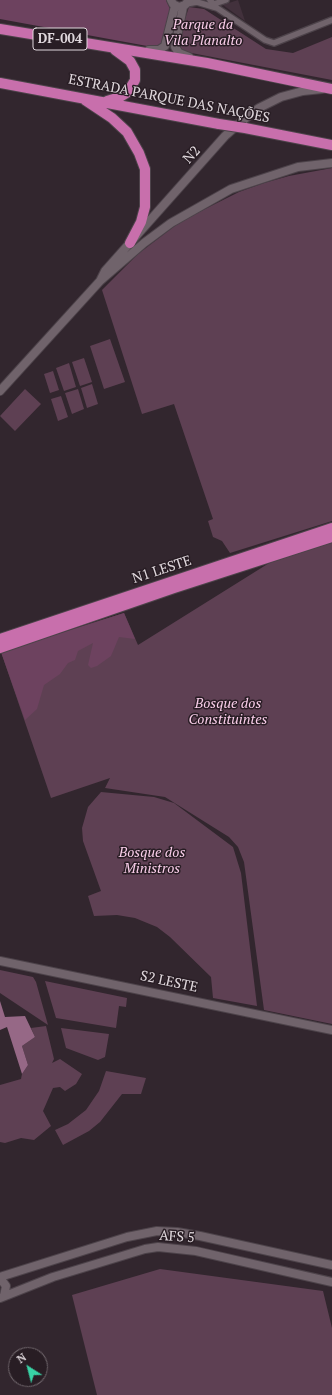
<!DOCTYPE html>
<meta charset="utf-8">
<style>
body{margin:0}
#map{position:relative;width:332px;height:1395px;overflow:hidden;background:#32262e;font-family:"PT Serif",serif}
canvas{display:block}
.north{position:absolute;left:8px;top:1347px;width:40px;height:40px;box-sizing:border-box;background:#281d24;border:1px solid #72686e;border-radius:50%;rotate:324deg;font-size:11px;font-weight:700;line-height:16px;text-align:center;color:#e0d8dd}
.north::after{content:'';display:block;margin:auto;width:14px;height:18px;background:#38d4a6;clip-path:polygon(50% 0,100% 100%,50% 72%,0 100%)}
</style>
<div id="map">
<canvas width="332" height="1395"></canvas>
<div class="north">N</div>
</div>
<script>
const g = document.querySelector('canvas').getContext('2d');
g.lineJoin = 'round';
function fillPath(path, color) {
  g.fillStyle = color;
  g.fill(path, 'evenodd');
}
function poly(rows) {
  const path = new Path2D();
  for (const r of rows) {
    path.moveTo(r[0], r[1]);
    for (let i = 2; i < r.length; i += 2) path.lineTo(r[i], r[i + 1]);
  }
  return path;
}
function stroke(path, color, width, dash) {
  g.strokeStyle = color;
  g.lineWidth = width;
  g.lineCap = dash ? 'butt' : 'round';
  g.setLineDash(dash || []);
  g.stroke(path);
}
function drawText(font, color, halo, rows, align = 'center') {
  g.font = font + ' "PT Serif",serif';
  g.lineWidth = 3;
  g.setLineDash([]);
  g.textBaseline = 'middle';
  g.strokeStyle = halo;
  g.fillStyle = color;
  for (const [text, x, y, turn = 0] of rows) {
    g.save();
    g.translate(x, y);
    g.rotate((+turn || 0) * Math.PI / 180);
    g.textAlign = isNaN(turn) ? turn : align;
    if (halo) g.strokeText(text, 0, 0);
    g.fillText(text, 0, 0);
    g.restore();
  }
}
fillPath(poly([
 [238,0,245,21,223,5]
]), '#42313c');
fillPath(poly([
 [189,7,204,9,266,49,293,53,332,37,332,80,181,51,181,31],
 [332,168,332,521,230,553,222,541,213,537,208,521,213,519,174,404,142,414,102,290,138,254,176,225,193,215,239,192,264,183,289,176],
 [110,339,125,382,104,389,90,346],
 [84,358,92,382,80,386,72,362],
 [69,363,76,387,64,391,56,368],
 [53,371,59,390,50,393,44,374],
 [92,384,98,404,87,408,81,388],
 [25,389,41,404,15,431,0,416],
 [78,389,84,409,72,414,65,393],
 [61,396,68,417,58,421,51,399],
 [332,541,332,1024,264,1010,244,862,238,847,229,837,165,797,105,788,110,778,51,798,1,652,124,613,138,645,274,560],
 [101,792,154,797,174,803,233,847,241,873,257,1006,213,998,211,977,170,937,157,927,135,918,117,915,94,916,88,896,101,891,83,841,82,828,88,807],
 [0,970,33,977,36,982,48,1025,0,993],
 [45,981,127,998,126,1007,119,1006,116,1028,56,1018],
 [46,1026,54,1059,52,1063,60,1059,82,1074,76,1084,65,1091,60,1087,53,1088,43,1111,51,1126,34,1140,21,1138,5,1143,0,1142,0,1085,21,1079,22,1074,28,1065,22,1046,35,1037,31,1028],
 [61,1028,109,1034,105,1057,98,1060,66,1048],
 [106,1071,146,1078,141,1094,122,1094,100,1122,89,1131,63,1145,55,1130,68,1124,86,1110,99,1091],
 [160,1269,323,1291,332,1328,332,1395,97,1395,72,1295]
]), '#5e4053');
fillPath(poly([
 [0,0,166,0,170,9,164,41,158,48,0,19],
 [124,613,135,639,119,637,111,656,97,666,91,668,88,665,93,643,78,651,75,660,68,663,60,674,44,685,37,709,25,720,1,652]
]), '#6d425f');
fillPath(poly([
 [0,1001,5,1017,25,1016,35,1037,22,1046,28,1065,22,1074,7,1027,0,1030]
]), '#966886');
const street = poly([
 [210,0,217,8,265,40,274,43,332,20],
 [186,4,197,2,217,8],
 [213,7,214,4,226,0]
]);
const secondary = poly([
 [171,0,173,4,179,7,185,5,189,0],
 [183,7,175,47,179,53,189,57],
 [149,50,159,50,165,46,175,6],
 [101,279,105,271,225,136,242,121,259,108,281,97,303,91,322,89],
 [0,391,100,281,144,243,171,223,231,189,298,167,332,163],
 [0,961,332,1030],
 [0,1277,127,1237,157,1231,177,1232,200,1236,332,1265],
 [0,1278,6,1286,4,1296],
 [0,1298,53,1277,145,1249,158,1247,196,1251,332,1282]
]);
const highway = poly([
 [0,29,207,63,332,89],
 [0,83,219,124],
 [85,100,112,118,127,132,139,153,145,169,145,207,141,222,130,243],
 [107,101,120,97,128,92,135,80,135,70,130,61,115,50],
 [245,128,332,145],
 [0,639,332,528],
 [0,648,174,588,332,537]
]);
stroke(street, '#4d434a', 8);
stroke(secondary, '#4d434a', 10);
stroke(highway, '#4d434a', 12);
stroke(street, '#70636b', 5.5);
stroke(secondary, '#70636b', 8);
stroke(highway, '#c86fac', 10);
const highwayBridge = poly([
 [219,124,245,128]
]);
stroke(highwayBridge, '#4d434a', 12, []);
stroke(highwayBridge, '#c86fac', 10);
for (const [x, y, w] of [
 [60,39,54]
]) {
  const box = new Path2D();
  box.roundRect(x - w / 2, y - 11, w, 22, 3);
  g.fillStyle = '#281d24';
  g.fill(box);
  stroke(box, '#e0d8dd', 1);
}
drawText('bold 13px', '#e0d8dd', null, [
 ["DF-004",60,39]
]);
drawText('italic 14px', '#faceea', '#281d24', [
 ["Parque da",203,25],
 ["Vila Planalto",203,41],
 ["Bosque dos",228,704],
 ["Constituintes",228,720],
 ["Bosque dos",152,853],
 ["Ministros",152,869]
]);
drawText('14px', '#e0d8dd', '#281d24', [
 ["ESTRADA PARQUE DAS NAÇÕES",169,99,11],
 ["N2",192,155,-48],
 ["N1 LESTE",162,570,-18],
 ["S2 LESTE",169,982,12],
 ["AFS 5",177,1237,4]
]);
</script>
